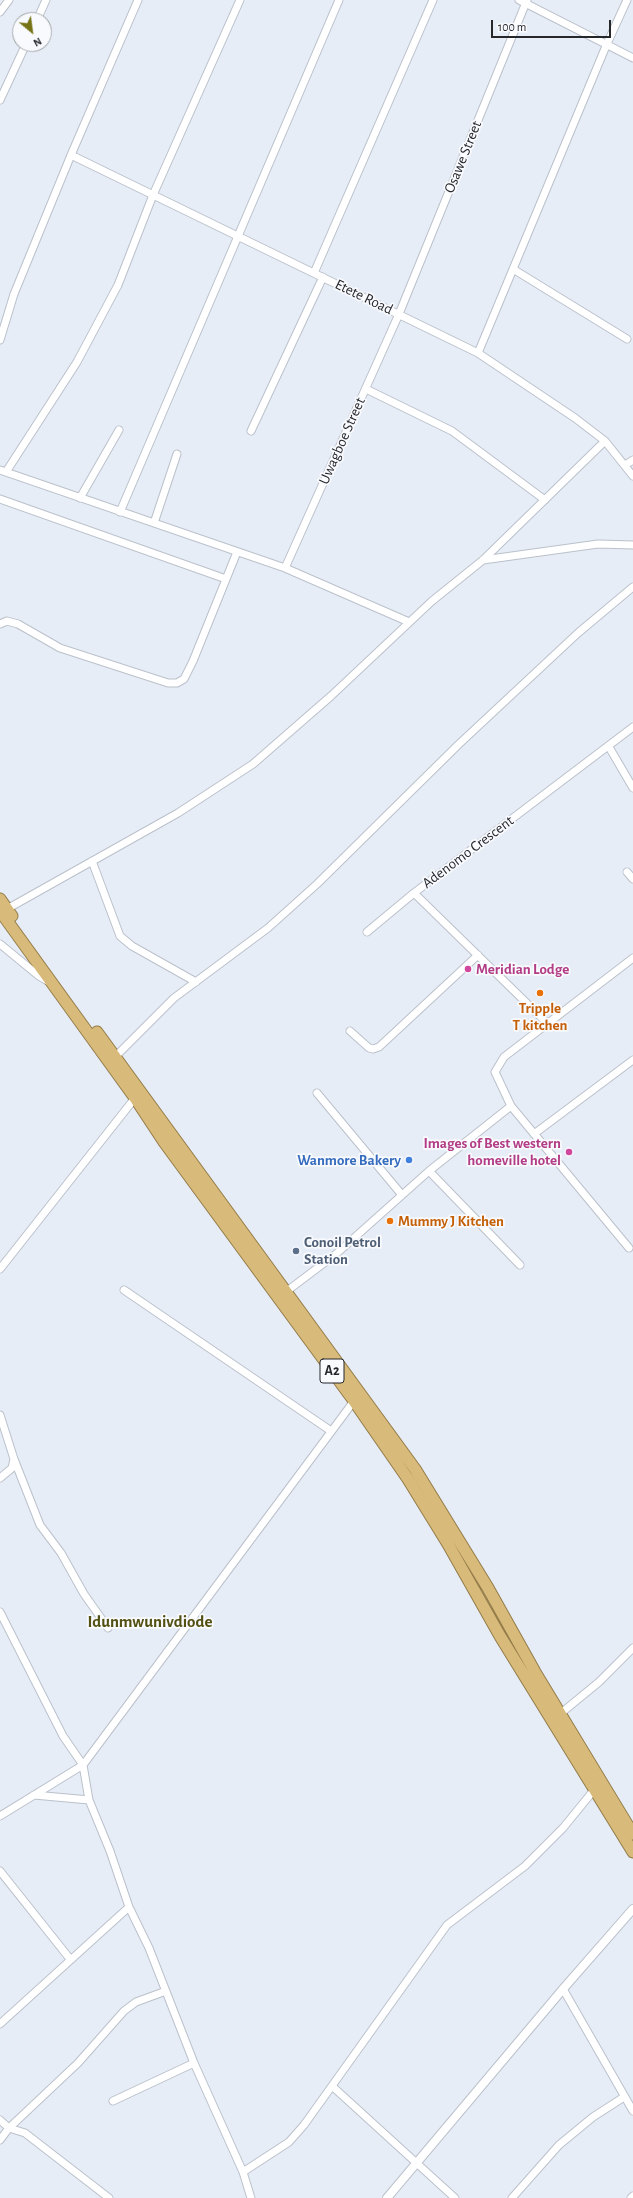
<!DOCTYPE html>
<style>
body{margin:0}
#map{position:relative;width:633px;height:2198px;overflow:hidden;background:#e7edf7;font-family:"Alegreya Sans",sans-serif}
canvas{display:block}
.north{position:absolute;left:12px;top:12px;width:40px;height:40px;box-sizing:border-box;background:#f8fafe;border:1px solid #a4a6aa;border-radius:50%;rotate:151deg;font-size:11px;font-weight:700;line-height:16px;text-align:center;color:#25272b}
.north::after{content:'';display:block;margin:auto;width:14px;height:18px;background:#767316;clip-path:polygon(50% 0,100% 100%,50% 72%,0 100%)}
.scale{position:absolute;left:491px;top:20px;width:120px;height:18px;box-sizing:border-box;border:2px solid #25272b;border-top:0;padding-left:5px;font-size:12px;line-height:14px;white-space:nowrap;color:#25272b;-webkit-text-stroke:3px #f8fafe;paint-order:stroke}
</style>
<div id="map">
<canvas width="633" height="2198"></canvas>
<div class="north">N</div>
<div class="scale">100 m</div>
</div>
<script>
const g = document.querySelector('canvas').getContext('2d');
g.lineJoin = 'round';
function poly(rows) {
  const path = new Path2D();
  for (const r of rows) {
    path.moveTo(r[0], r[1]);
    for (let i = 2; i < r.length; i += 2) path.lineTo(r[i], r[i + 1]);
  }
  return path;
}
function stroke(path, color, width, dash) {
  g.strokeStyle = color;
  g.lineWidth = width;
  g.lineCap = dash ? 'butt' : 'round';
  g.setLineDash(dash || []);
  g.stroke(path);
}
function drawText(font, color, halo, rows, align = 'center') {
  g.font = font + ' "Alegreya Sans",sans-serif';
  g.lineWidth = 3.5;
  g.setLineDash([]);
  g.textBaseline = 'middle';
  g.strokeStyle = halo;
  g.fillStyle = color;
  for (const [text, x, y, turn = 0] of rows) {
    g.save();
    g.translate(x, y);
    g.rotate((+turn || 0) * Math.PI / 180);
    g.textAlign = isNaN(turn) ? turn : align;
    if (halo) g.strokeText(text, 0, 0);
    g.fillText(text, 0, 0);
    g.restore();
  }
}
const minor = poly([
 [519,0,633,58],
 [0,12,9,0],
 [37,20,46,0],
 [0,100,26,44],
 [71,155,478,353,575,418,605,441,633,476],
 [513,269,627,339],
 [314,273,433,0],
 [0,340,14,294,71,155,138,0],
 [478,353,606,46,627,0],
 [366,389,452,431,545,500],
 [251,431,323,277],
 [625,465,633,460],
 [0,470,285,568,409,622],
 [6,472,77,362,118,285,153,195,240,0],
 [80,498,119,430],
 [0,499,226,579],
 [120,512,339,0],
 [154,523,177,454],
 [483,560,598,544,633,545],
 [285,568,399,314,527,0],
 [0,624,7,621,18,624,60,648,168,683,177,683,184,679,193,661,237,552],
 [609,747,633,788],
 [92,861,120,936,132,946,196,982],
 [627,872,633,879],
 [7,909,178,813,253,764,331,696,432,601,483,560,605,441],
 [367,932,414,893],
 [0,944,39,976,49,982],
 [547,1023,414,893,633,727],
 [350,1031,369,1048,373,1049,379,1047,478,955],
 [115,1057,174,998,268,928,317,884,459,744,578,633,633,587],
 [317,1093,402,1195],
 [534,1134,633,1060],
 [429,1171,520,1265],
 [629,1248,511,1106,495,1072,504,1057,633,958],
 [0,1269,135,1098],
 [124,1290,331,1431],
 [287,1291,336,1254,429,1171,511,1106],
 [0,1415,14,1459,12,1468,0,1478],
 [14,1459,40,1525,61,1553,84,1594,108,1628],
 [0,1612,63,1736,83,1765,89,1800,110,1851,129,1907,149,1948,194,2063,243,2172,251,2198],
 [560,1714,599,1682,633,1648],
 [34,1795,89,1800],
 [0,1816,83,1765,354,1401],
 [0,1871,70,1959],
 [563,1989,633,2111],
 [0,2024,129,1907],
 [332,2086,455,2198],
 [113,2101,194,2063],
 [0,2120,9,2128,25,2133,109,2198],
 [0,2140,9,2128,78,2063,124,2011,136,2002,166,1991],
 [243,2172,289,2142,304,2125,447,1925,525,1866,563,1828,594,1790],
 [512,2198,559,2145,593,2117,624,2097],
 [631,2198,633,2196]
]);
const tertiary = poly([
 [387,2198,563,1989,633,1909]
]);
const trunk = poly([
 [0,899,12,916],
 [0,911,135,1098,164,1142,354,1401,408,1479,448,1544,500,1636,633,1852],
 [97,1032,415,1469,488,1588,535,1672,633,1834]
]);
stroke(minor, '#bbc1cb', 9);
stroke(tertiary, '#bbc1cb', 10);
stroke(trunk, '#937c49', 13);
stroke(minor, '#fff', 7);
stroke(tertiary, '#fff', 8);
stroke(trunk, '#d8ba7a', 11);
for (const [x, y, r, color] of [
 [468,969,4,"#d1479c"],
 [540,993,4,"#e8710a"],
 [569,1152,4,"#d1479c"],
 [409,1160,4,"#3f7fe0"],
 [390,1221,4,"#e8710a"],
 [296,1251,4,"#5c6f8a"]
]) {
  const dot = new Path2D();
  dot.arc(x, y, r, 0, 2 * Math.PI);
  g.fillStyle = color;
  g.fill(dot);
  stroke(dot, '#f8fafe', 1.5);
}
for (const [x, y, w] of [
 [332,1371,24]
]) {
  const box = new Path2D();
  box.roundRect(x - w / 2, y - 12, w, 24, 3);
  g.fillStyle = '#f8fafe';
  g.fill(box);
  stroke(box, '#25272b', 1);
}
drawText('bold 14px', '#25272b', null, [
 ["A2",332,1371]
]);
drawText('15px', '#25272b', '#f8fafe', [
 ["Osawe Street",463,157,-68],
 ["Etete Road",364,297,26],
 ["Uwagboe Street",342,441,-66],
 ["Adenomo Crescent",468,852,-37]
]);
drawText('bold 15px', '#b23c85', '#f8fafe', [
 ["Meridian Lodge",476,969],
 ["Images of Best western",561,1143,"right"],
 ["homeville hotel",561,1160,"right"]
], 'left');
drawText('bold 15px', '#c56008', '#f8fafe', [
 ["Tripple",540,1008],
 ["T kitchen",540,1025],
 ["Mummy J Kitchen",398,1221,"left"]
]);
drawText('bold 15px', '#366cbe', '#f8fafe', [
 ["Wanmore Bakery",401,1160]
], 'right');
drawText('bold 15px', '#4e5e75', '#f8fafe', [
 ["Conoil Petrol",304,1242],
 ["Station",304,1259]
], 'left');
drawText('bold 17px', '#525012', '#f8fafe', [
 ["Idunmwunivdiode",150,1622]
]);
</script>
